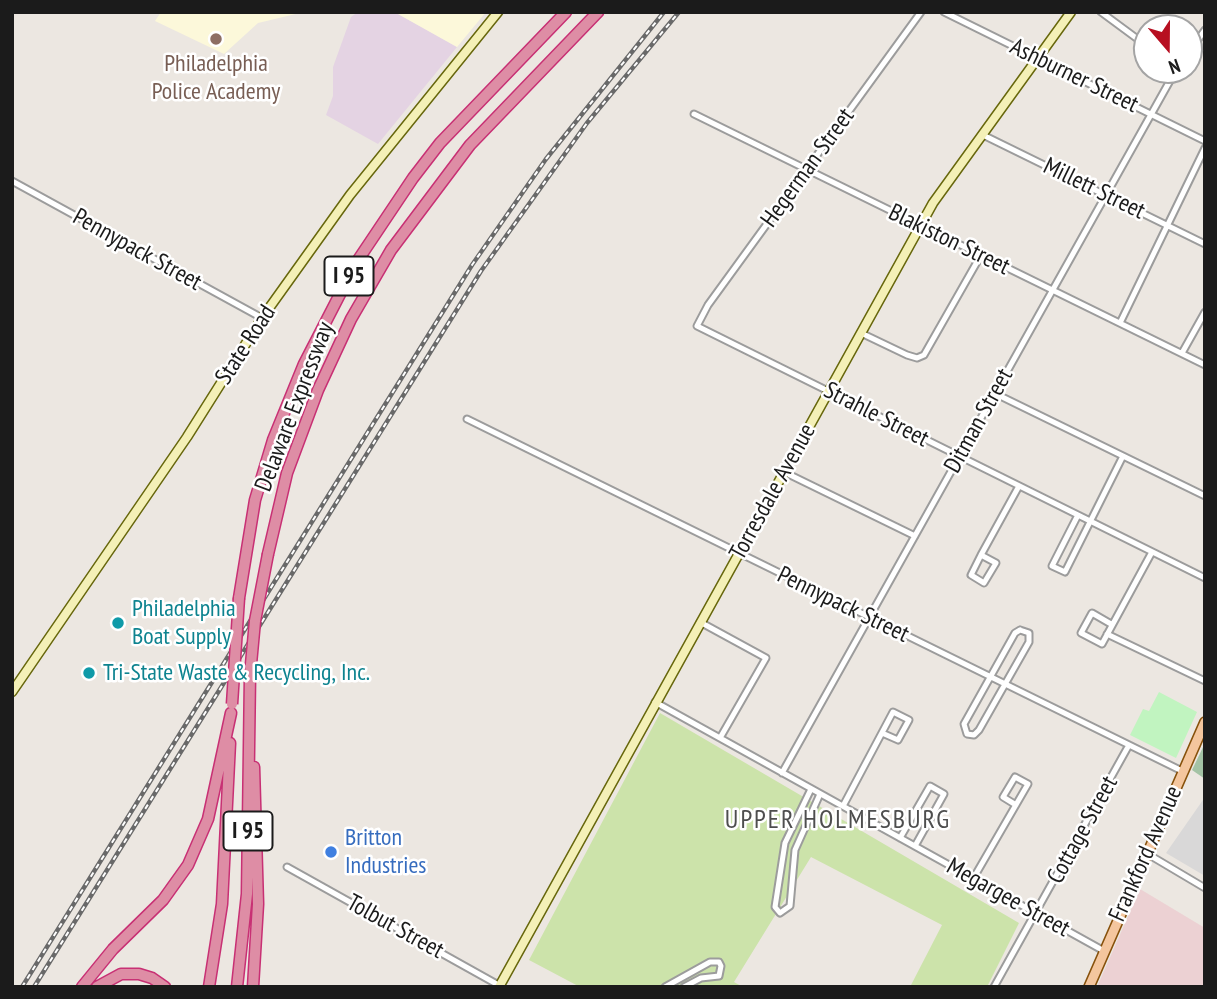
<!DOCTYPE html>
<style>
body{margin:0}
#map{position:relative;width:1217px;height:999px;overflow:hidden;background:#ece7e1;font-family:"PT Sans Narrow",sans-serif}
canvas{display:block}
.frame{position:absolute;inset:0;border:14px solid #1b1b1b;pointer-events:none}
.north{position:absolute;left:1133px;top:14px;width:70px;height:70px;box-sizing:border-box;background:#fff;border:2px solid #a4a4a4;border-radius:50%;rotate:160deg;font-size:19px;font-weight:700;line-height:28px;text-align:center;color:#1b1b1b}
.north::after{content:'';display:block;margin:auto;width:24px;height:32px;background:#b70f21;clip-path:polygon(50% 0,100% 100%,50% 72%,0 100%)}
</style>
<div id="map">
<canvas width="1217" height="999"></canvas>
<div class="frame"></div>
<div class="north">N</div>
</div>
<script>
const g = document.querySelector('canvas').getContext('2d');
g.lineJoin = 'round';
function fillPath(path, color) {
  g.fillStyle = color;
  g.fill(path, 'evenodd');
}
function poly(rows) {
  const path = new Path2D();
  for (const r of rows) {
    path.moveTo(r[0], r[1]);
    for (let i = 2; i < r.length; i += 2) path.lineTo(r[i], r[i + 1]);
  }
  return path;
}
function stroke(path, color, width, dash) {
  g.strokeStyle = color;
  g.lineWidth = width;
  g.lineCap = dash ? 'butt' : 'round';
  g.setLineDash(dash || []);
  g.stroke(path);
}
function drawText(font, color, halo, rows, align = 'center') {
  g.font = font + ' "PT Sans Narrow",sans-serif';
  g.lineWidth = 5;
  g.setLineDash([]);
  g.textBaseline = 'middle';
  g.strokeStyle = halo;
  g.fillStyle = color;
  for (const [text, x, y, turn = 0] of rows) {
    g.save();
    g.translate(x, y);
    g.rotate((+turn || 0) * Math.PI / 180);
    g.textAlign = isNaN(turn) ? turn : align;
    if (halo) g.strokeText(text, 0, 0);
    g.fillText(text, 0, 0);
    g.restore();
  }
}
fillPath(poly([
 [1205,797,1205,876,1166,853]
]), '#d9d8d8');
fillPath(poly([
 [1140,889,1205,928,1205,987,1097,987]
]), '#ecd1d3');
fillPath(poly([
 [358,12,398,14,457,47,378,144,326,115,333,96,333,67,351,17]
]), '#e4d3e3');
fillPath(poly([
 [161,12,304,12,258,23,224,54,155,21],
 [388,12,486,12,457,47,398,14]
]), '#fcf8da');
fillPath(poly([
 [660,713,1019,923,987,987,910,987,942,925,811,857,734,982,743,987,580,987,529,960]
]), '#cce3aa');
fillPath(poly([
 [1205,743,1205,779,1192,770]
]), '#a4c3a5');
fillPath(poly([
 [1159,692,1197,712,1176,758,1130,735,1143,709,1149,711]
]), '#c1f4c0');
const street = poly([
 [921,12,708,305,697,326,1205,578],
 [944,12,1205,141],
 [1101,12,1147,46],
 [1189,52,1205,30],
 [694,114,1205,365],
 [983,135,1205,244],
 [12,181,262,318],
 [1120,323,1205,148],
 [861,333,907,355,917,358,924,355,981,255],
 [1182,353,1205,312],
 [994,393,1205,496],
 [467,419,1182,771],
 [784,472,915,536],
 [1078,515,1052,566,1065,572,1123,456],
 [981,555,996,563,984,583,971,575,981,555,1019,486],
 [700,622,766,658,720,738],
 [1111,624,1092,613,1081,633,1102,644,1152,552],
 [1020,630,1029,633,1029,642,979,730,974,735,967,734,964,724,1015,633,1020,630],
 [1107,634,1205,681],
 [655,702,1104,951],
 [782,773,1176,70],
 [811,789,785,843,775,907,780,913,790,906,795,850,820,794],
 [843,806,893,712,909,720,898,740,882,733],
 [900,838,930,786,944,794,915,846],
 [1146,853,1205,888],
 [287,867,502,987],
 [973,879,1028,784,1015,777,1003,797,1016,805],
 [665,987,710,962,719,962,721,966,719,976,701,978,684,987],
 [994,987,1129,745]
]);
const secondary = poly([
 [12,692,187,437,262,318,350,195,498,12],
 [499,987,933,203,1071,12]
]);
const primary = poly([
 [1089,987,1205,722]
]);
const highway = poly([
 [268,554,287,473,318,390,351,319,391,250,470,145,598,12],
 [239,598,255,500,273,440,304,364,356,263,413,178,440,143,566,12],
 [82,987,113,949,163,900,188,865,208,819,231,713],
 [97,987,121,974,139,974,152,978,165,987],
 [209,987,222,904,230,743],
 [237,987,247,894,250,675],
 [253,987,258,904,254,767]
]);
stroke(street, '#9c9c9c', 9);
stroke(secondary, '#67670c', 11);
stroke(primary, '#87510b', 12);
stroke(highway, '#c83074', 13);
stroke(street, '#fff', 5);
stroke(secondary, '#f4f0b7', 8);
stroke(primary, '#f4c69e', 9);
stroke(highway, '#de8da5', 10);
const rail = poly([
 [22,987,472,265,546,159,664,12],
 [34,987,481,271,587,123,679,12]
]);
stroke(rail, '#696969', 4.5);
stroke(rail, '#fff', 2, [5]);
const highwayBridge = poly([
 [250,675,255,621,268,554],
 [232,704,239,598]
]);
stroke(highwayBridge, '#c83074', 13, []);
stroke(highwayBridge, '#de8da5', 10);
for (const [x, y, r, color] of [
 [216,39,7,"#8d6e63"],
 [118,623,7,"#0f9aa8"],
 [89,673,7,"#0f9aa8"],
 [331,852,7,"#3f7fe0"]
]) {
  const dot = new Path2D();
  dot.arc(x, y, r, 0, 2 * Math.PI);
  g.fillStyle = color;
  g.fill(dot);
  stroke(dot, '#fff', 2.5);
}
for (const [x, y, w] of [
 [349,276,49],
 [248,831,49]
]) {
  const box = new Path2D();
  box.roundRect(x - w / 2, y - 19.5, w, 39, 5);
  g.fillStyle = '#fff';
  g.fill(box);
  stroke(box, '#1b1b1b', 2);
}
drawText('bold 23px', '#1b1b1b', null, [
 ["I 95",349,276],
 ["I 95",248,831]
]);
drawText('24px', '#785e54', '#fff', [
 ["Philadelphia",216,64],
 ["Police Academy",216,92]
]);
drawText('24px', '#1b1b1b', '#fff', [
 ["Ashburner Street",1074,76,26],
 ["Hegerman Street",808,168,-54],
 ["Millett Street",1094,189,26],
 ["Blakiston Street",949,240,26],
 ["Pennypack Street",137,250,29],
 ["State Road",246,345,-57],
 ["Delaware Expressway",295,407,-69],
 ["Strahle Street",876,415,27],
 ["Ditman Street",979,421,-61],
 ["Torresdale Avenue",773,492,-61],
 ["Pennypack Street",843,605,26],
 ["Cottage Street",1083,830,-61],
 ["Frankford Avenue",1146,854,-66],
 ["Megargee Street",1008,898,29],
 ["Tolbut Street",395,927,29]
]);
drawText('24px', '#0d838f', '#fff', [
 ["Philadelphia",132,609],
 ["Boat Supply",132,637],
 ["Tri-State Waste & Recycling, Inc.",103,673]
], 'left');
drawText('24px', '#366cbe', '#fff', [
 ["Britton",345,838],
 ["Industries",345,866]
], 'left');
g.letterSpacing = '2px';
drawText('26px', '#4e4e4e', '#fff', [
 ["UPPER HOLMESBURG",838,821]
]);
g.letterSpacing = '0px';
</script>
